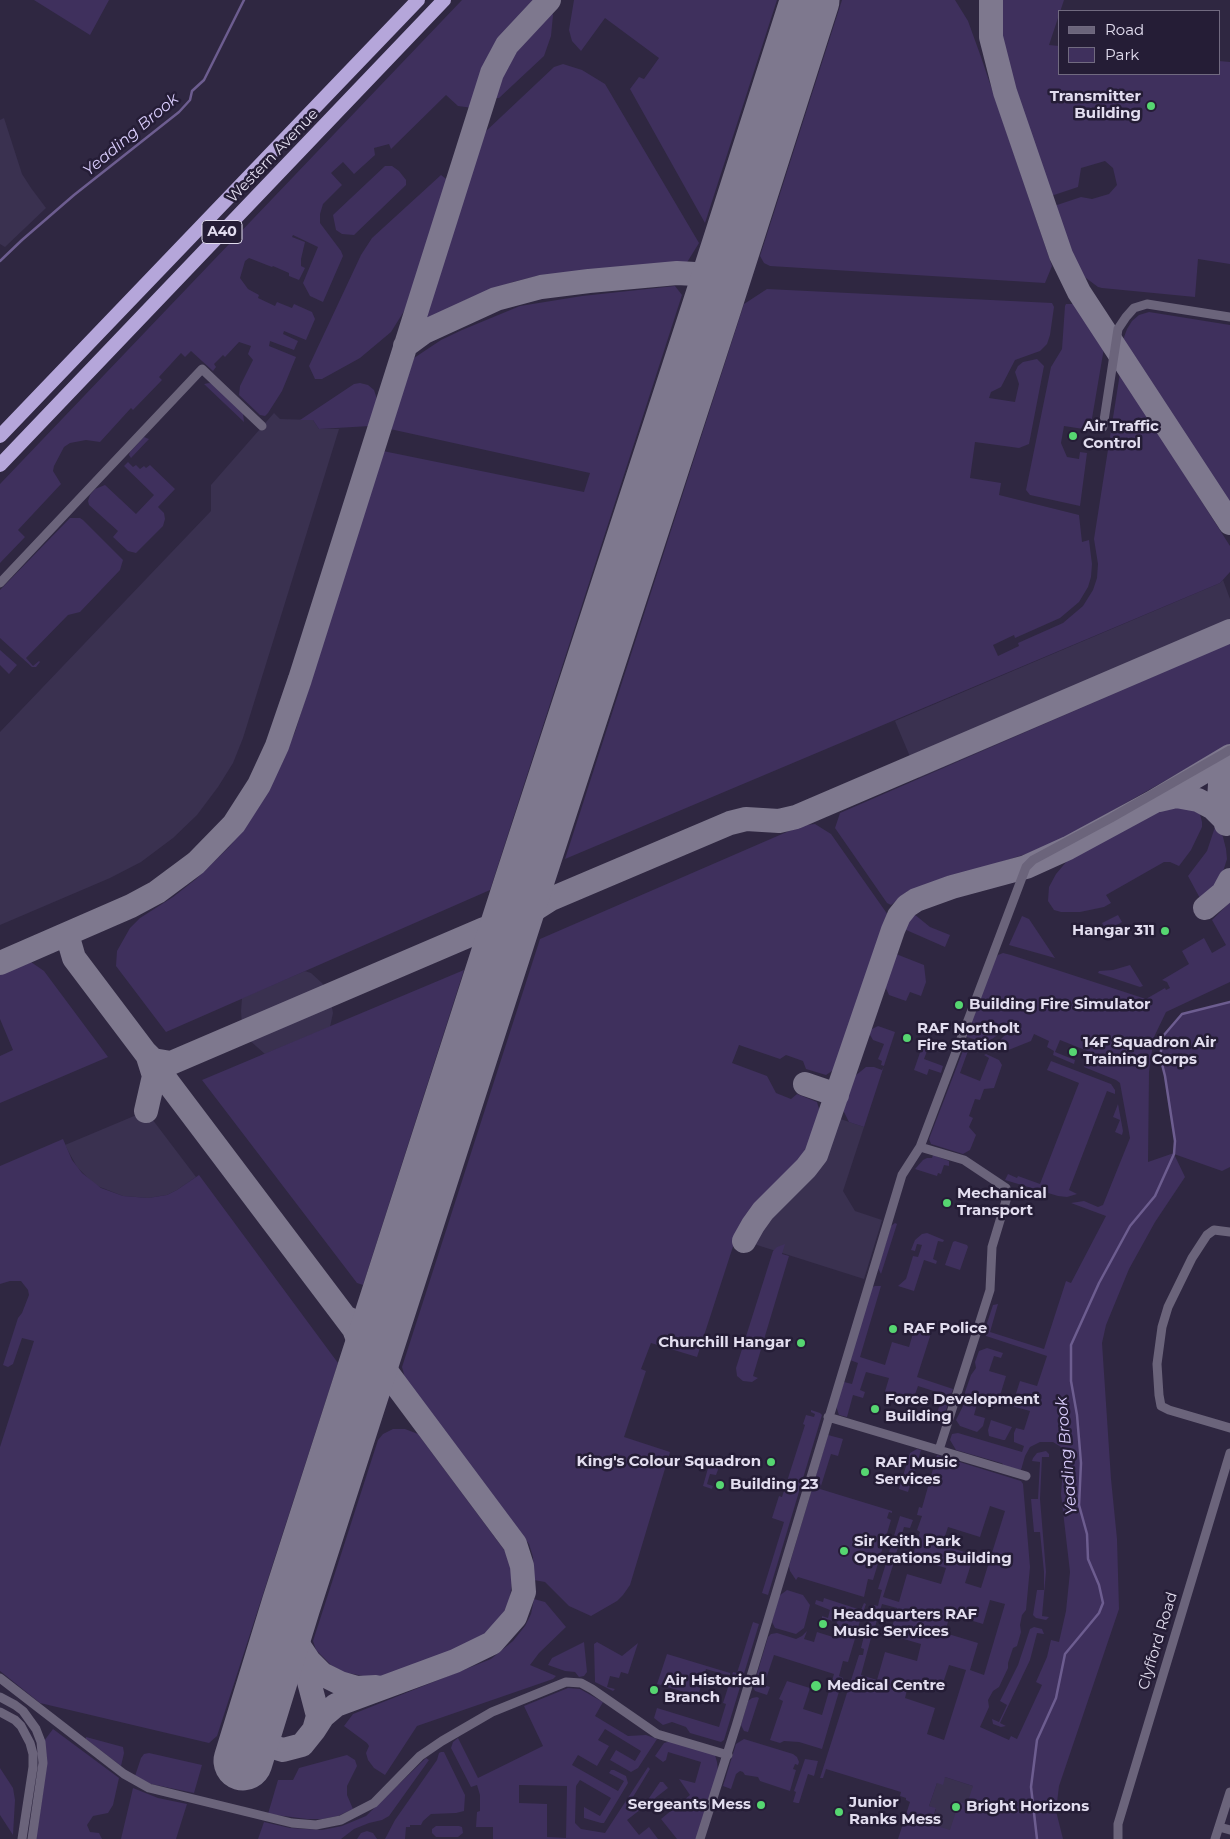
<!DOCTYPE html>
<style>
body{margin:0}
#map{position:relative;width:1230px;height:1839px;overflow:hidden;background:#2f2741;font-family:Montserrat,sans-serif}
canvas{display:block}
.legend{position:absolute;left:1058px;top:10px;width:162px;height:65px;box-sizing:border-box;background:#251d36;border:1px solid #716a80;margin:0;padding:6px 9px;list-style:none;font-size:15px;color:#e2ddef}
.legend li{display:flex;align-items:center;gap:10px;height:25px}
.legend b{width:25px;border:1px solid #716a80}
</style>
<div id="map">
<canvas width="1230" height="1839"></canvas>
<ul class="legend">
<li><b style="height:6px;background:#6b647b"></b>Road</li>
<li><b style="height:14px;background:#3f305d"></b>Park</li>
</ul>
</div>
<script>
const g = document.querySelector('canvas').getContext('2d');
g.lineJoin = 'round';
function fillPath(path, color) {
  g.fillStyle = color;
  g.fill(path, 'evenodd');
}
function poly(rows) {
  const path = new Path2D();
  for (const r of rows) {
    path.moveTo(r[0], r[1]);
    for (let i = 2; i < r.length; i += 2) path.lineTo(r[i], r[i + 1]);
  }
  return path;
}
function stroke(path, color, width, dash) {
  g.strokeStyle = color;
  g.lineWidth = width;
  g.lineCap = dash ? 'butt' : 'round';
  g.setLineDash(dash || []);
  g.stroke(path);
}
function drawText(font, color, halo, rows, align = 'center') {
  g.font = font + ' Montserrat,sans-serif';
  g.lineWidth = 5;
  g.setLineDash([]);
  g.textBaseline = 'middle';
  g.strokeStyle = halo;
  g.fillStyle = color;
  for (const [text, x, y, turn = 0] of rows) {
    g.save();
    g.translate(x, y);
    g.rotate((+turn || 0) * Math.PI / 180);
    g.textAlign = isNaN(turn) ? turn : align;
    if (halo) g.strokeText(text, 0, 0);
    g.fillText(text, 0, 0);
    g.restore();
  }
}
fillPath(poly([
 [4,118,22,174,31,188,46,208,5,247,0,244,0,120],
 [274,413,280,419,313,420,319,429,339,429,243,738,233,763,218,787,197,815,173,838,141,862,110,878,0,925,0,732,211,511,211,485],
 [1223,580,1230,599,1230,645,919,778,895,721,1220,583],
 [305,971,311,973,323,984,330,997,333,1013,330,1027,265,1054,248,1039,242,1026,241,1011,242,998],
 [146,1111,196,1177,177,1190,167,1195,148,1198,123,1196,95,1185,77,1167,65,1145],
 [820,1112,864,1127,843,1191,855,1211,882,1220,864,1279,735,1238,741,1222,757,1202,798,1162,812,1139],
 [945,1777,973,1786,970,1839,931,1824,936,1809,929,1806,937,1783]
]), '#3a3150');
fillPath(poly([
 [34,0,109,0,90,35],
 [462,0,537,0,504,34,494,48,485,66,473,108,458,106,446,95,391,149,389,144,374,148,375,155,354,174,343,162,331,173,342,185,323,204,320,214,320,223,341,251,343,256,323,302,310,296,303,283,318,247,293,235,292,237,305,242,301,259,301,266,305,268,299,280,289,276,289,273,273,266,272,267,249,258,245,261,240,278,248,289,259,295,258,298,275,306,277,302,292,308,294,304,312,312,315,319,306,340,284,331,283,334,298,341,294,350,270,341,269,346,296,357,282,391,268,413,265,416,260,415,239,395,240,386,253,360,248,354,251,346,239,342,225,357,223,355,214,364,216,367,213,371,191,351,185,357,181,353,159,377,162,380,133,410,131,408,100,442,86,440,70,443,64,447,54,466,53,471,61,484,18,530,25,537,0,563,0,484],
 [574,0,777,0,705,223,630,89,639,77,644,79,659,58,605,18,581,51,572,41,569,30],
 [842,0,955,0,968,21,981,57,1052,266,1045,283,770,266,764,263,760,256],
 [1001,0,1064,0,1049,45,1059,46,1059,74,1219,74,1219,61,1230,62,1230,264,1198,259,1195,297,1102,288,1098,287,1082,275,1070,256,1054,206,1081,197,1092,199,1109,194,1117,185,1113,168,1105,161,1081,168,1078,187,1051,196,1004,57,1001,42],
 [551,12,553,15,551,36,544,56,499,98,495,98,505,69,515,53],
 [563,64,582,70,605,84,699,243,686,264,537,276,513,282,468,299,424,321,484,133,554,67],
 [385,166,392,166,399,171,406,180,406,185,354,235,342,234,336,230,333,215],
 [441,175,449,181,406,308,391,332,360,358,322,379,315,379,309,366,361,255,372,238],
 [675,286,682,295,490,890,166,1032,116,966,117,951,130,928,140,918,173,897,196,879,229,847,248,823,268,791,295,732,383,451,584,492,590,473,390,429,414,358,441,340,462,330,520,306,582,296],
 [767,289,1052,303,1054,307,1050,335,1047,344,1040,351,1015,360,1001,387,991,392,989,398,1015,402,1019,384,1015,372,1018,366,1023,362,1037,359,1044,366,1029,444,1019,448,975,442,970,478,1001,483,999,495,1079,515,1082,542,1089,540,1092,564,1091,577,1088,587,1079,602,1060,618,1015,638,1014,635,993,645,998,656,1019,646,1018,643,1063,623,1083,606,1093,590,1097,578,1098,564,1094,539,1120,373,1230,546,1230,572,1220,583,565,859,744,304],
 [1066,304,1075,304,1104,348,1090,430,1064,426,1061,443,1067,457,1079,459,1080,452,1087,453,1080,506,1030,495,1026,490,1051,367,1062,349,1065,306],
 [1149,312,1230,325,1230,506,1123,340,1127,329,1132,321,1139,315],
 [209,383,214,384,243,413,244,422,204,384],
 [360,383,368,385,374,390,376,396,378,403,370,426,319,429,313,420,300,420,354,384],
 [144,437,149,439,131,458,129,455,130,452],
 [128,462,133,467,136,465,140,469,144,466,146,468,150,465,175,489,158,507,164,513,165,519,163,526,136,553,128,551,113,537,118,531,89,505,88,501,90,495,95,489,105,485,136,514,154,495,124,466],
 [70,518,80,518,83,520,123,560,120,570,80,612,68,615,26,658,33,666,39,661,40,662,36,667,32,667,0,638,0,590],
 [1230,643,1230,744,1057,842,1026,854,908,891,891,905,887,903,835,828,840,813],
 [0,650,17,665,9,674,0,665],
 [1168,807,1179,807,1195,811,1200,814,1202,822,1202,827,1191,850,1179,866,1170,862,1164,862,1106,895,1111,903,1104,907,1080,912,1061,912,1054,910,1048,901,1049,887,1056,874,1067,861,1159,810],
 [815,824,831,834,888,915,835,1069,826,1075,806,1069,803,1061,786,1055,780,1059,739,1045,732,1063,767,1076,776,1093,791,1099,797,1094,817,1102,820,1112,812,1139,798,1162,757,1202,741,1222,697,1357,651,1343,641,1369,646,1371,624,1437,670,1452,630,1585,623,1595,617,1601,591,1616,569,1606,545,1582,534,1580,533,1557,529,1544,411,1387,405,1378,402,1367,540,939,789,831,806,825],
 [1216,824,1223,837,1226,849,1227,859,1220,881,1209,897,1202,902,1188,876,1207,851],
 [1230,902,1230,982,1166,1012,1154,1037,1149,1072,1148,1162,1174,1153,1175,1141,1165,1076,1160,1056,1164,1035,1182,1014,1230,1002,1230,1167,1222,1171,1174,1154,1185,1177,1155,1222,1129,1269,1106,1325,1102,1343,1111,1479,1117,1539,1119,1609,1059,1786,1056,1811,1063,1839,898,1839,910,1802,906,1800,906,1798,900,1796,901,1792,826,1769,823,1778,820,1778,859,1655,863,1655,864,1649,861,1648,864,1636,871,1638,861,1675,877,1680,885,1652,917,1661,921,1644,890,1635,897,1608,882,1604,874,1630,867,1627,874,1605,878,1606,879,1601,882,1590,878,1589,887,1560,894,1562,883,1597,899,1602,907,1574,941,1584,946,1568,912,1558,920,1532,917,1530,922,1516,917,1515,919,1507,922,1508,937,1455,1021,1481,1023,1484,1030,1567,1026,1610,1022,1615,1020,1625,1021,1632,1017,1646,1013,1648,1008,1663,1008,1668,999,1687,993,1691,988,1700,989,1707,980,1727,1009,1740,1011,1736,1017,1739,1042,1685,1036,1682,1047,1657,1051,1640,1059,1642,1066,1611,1070,1572,1061,1494,1064,1455,1061,1447,1053,1442,1040,1442,1030,1447,1025,1456,1021,1470,1003,1466,1003,1464,1001,1463,956,1450,950,1440,952,1434,958,1433,1022,1452,1024,1446,1014,1442,1014,1433,1016,1428,1024,1430,1030,1411,1012,1406,1020,1381,1037,1386,1047,1356,986,1336,985,1329,993,1305,998,1304,990,1332,1044,1349,1066,1281,1071,1283,1106,1216,1071,1203,1084,1201,1098,1207,1103,1205,1130,1138,1120,1083,1116,1080,1084,1067,1090,1052,1060,1040,1055,1052,1075,1060,1074,1064,1053,1055,1054,1051,1047,1047,1049,1041,1034,1034,1031,1041,1006,1051,995,1047,997,1043,1009,1031,1005,1030,986,1043,967,1037,966,1034,994,960,998,955,1003,953,1011,955,1146,999,1165,988,1166,990,1170,988,1167,982,1162,980,1189,964,1182,951,1204,938,1212,953,1226,945,1212,920],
 [990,1506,1005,1511,981,1588,965,1583,974,1555,942,1545,948,1527,980,1537],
 [990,1600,1005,1604,984,1675,970,1670,978,1643,945,1633,950,1614,983,1624],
 [949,1665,966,1670,944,1740,927,1734,935,1708,905,1698,909,1682,940,1692],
 [945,1777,973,1786,967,1804,959,1802,950,1830,931,1824,936,1808,929,1806,937,1783,943,1785],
 [914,914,930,927,950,935,945,947,904,929,908,920],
 [1118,915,1122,922,1110,929,1112,932,1109,934,1102,923],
 [1022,916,1029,919,1055,958,1009,945],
 [896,954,924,965,926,982,921,996,910,992,906,1001,889,995,884,984],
 [31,962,44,971,108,1057,0,1103,0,1056,13,1050,0,1019,0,975],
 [1130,965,1143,986,1140,987,1098,973,1099,971,1113,970],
 [464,970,363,1285,357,1283,202,1080],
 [878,1026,895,1032,864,1127,849,1122,843,1110,855,1076,866,1067,874,1067,882,1070,884,1066,881,1065,882,1061,878,1059,884,1044,873,1040,869,1033,870,1030],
 [924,1041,930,1043,924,1059,943,1066,941,1073,929,1069,927,1075,914,1070],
 [964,1048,969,1048,960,1073,980,1081,989,1058,984,1055,986,1054,999,1060,1002,1065,994,1088,984,1089,980,1100,975,1099,969,1116,973,1118,969,1127,976,1135,970,1150,963,1154,931,1144,929,1139],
 [1051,1061,1111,1084,1115,1090,1115,1094,1107,1091,1069,1190,1077,1194,1067,1197,1058,1196,1005,1180,1008,1174,1017,1178,1018,1176,1040,1184,1079,1083,1047,1070],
 [1118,1104,1123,1131,1122,1135,1115,1132,1120,1120,1113,1117],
 [63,1139,72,1160,82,1173,101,1188,123,1196,148,1198,167,1195,177,1190,199,1175,338,1363,217,1736,209,1743,40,1703,0,1671,0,1447,34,1341,22,1338,13,1364,8,1367,3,1365,18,1318,22,1313,29,1295,28,1290,21,1281,10,1281,0,1284,0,1166],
 [933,1155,949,1161,949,1166,944,1165,941,1174,938,1173,937,1176,915,1169,923,1160,927,1158,932,1158],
 [895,1223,897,1224,881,1274,878,1268,891,1226],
 [927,1233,944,1240,943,1242,938,1241,933,1259,937,1261,936,1264,924,1260,914,1291,898,1286,906,1279,913,1256,918,1257,922,1245,917,1244,915,1251,911,1250,915,1240,922,1234],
 [955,1241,967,1245,968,1247,960,1270,945,1265,953,1242],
 [785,1244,782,1254,789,1256,753,1376,758,1378,752,1382,743,1381,737,1376,736,1368,773,1251,777,1247],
 [875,1286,881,1286,860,1357,885,1365,892,1342,909,1347,914,1330,922,1332,924,1325,933,1327,917,1377,953,1389,945,1413,937,1413,943,1394,918,1386,912,1403,884,1395,889,1378,866,1372,860,1390,865,1392,863,1398,853,1395,847,1417,839,1415,836,1406,844,1382,852,1384,858,1363,850,1360,872,1287],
 [987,1348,1003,1353,1001,1358,994,1356,989,1371,1006,1376,998,1402,979,1397,974,1415,985,1418,983,1426,977,1432,960,1426,956,1420,966,1400,965,1392,971,1375,976,1368,975,1362,979,1351],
 [811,1410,820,1413,822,1415,768,1595,762,1593,784,1522,772,1518,779,1496,782,1497,805,1425,803,1424,806,1415,814,1417,815,1414,811,1412],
 [991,1420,1012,1427,1005,1440,1003,1440,989,1436,988,1430],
 [393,1429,405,1429,418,1434,511,1559,512,1581,509,1605,497,1622,484,1638,387,1675,373,1678,343,1672,331,1665,316,1650,313,1641,378,1440,383,1434],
 [828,1435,843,1439,838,1456,831,1454,820,1489,892,1511,892,1513,889,1512,887,1518,891,1520,873,1580,868,1579,864,1597,798,1577,796,1580,790,1571,789,1566],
 [917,1449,921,1450,908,1492,899,1489,910,1453],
 [1046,1451,1049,1454,1049,1457,1042,1457,1040,1499,1046,1572,1042,1616,1049,1617,1046,1620,1036,1618,1033,1615,1037,1590,1044,1590,1044,1572,1040,1532,1034,1532,1031,1499,1038,1499,1040,1462,1032,1461,1033,1458,1037,1453],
 [710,1461,715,1461,719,1467,716,1475,710,1474,707,1484,713,1486,712,1489,703,1486],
 [900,1516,913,1520,910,1528,904,1527,896,1554,895,1554,889,1552],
 [787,1590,803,1595,810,1605,804,1628,796,1634,775,1628,772,1622,779,1596],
 [824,1598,861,1610,864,1603,866,1604,858,1627,855,1627,854,1631,857,1632,848,1662,843,1661,839,1676,843,1678,822,1749,799,1742,784,1741,780,1743,770,1740,783,1701,779,1699,787,1681,810,1688,803,1709,822,1715,834,1674,774,1655,764,1685,770,1687,767,1695,755,1691,753,1687,768,1637,771,1634,777,1633,796,1639,802,1636,807,1631,804,1639,814,1642,817,1632,833,1637,835,1631,838,1632,840,1628,836,1626,837,1622,822,1618,822,1616,828,1618,830,1610,815,1604,816,1600,823,1602],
 [534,1599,545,1602,566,1627,539,1653,530,1665,556,1676,553,1679,417,1726,385,1775,374,1768,368,1760,366,1753,369,1746,367,1743,344,1726,353,1714,491,1659,513,1641,525,1626,531,1614],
 [753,1622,759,1624,724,1740,721,1742,690,1733,686,1727,672,1722,663,1725,654,1718,657,1708,719,1727,726,1704,723,1703,733,1672,737,1673],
 [1034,1627,1042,1629,1044,1634,1037,1633,1030,1660,1000,1723,1006,1726,1001,1727,993,1724,992,1719,999,1722,1007,1705,1000,1701,1018,1665,1030,1629],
 [584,1642,587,1672,584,1676,579,1677,575,1672,565,1671,548,1665,552,1658],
 [597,1642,622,1656,638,1643,628,1674,621,1672,619,1678,610,1676,607,1687,615,1689,613,1691,595,1682,594,1644],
 [667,1654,730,1673,730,1676,706,1669,698,1696,657,1684],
 [568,1688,580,1689,603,1702,595,1716,628,1736,646,1735,657,1739,638,1768,631,1772,610,1760,616,1750,635,1761,641,1751,605,1729,598,1740,609,1746,597,1766,578,1755,572,1765,618,1791,624,1781,609,1773,611,1770,614,1770,626,1776,628,1783,604,1823,601,1823,584,1818,584,1807,600,1816,611,1798,580,1780,576,1786,575,1823,581,1829,605,1833,648,1767,650,1769,633,1797,645,1804,660,1782,663,1782,668,1788,627,1820,639,1835,649,1827,658,1839,493,1839,493,1827,476,1827,477,1812,480,1811,480,1795,477,1785,471,1787,451,1748,453,1742,458,1738,478,1778,543,1746,524,1706],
 [519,1785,567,1786,566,1838,547,1837,547,1804,519,1803],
 [757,1697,759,1698,748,1732,744,1731,741,1725,748,1701,752,1698],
 [53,1729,119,1778,113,1805,108,1813,93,1816,87,1825,90,1832,99,1833,102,1839,36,1839,47,1762,44,1741],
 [86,1737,123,1747,124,1753,121,1766,86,1739],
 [744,1739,793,1754,797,1757,799,1762,798,1765,795,1764,793,1769,796,1770,790,1791,760,1781,758,1777,745,1775,743,1772,740,1771,736,1774,731,1789,723,1786,736,1744],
 [671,1741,715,1755,717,1762,718,1771,698,1839,677,1839,661,1819,690,1795,679,1779,695,1783,701,1762,668,1752,666,1760,663,1762,655,1756,664,1743],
 [441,1752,444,1752,462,1789,465,1795,464,1811,456,1813,431,1814,423,1821,421,1825,410,1825,410,1827,406,1827,405,1839,385,1839,395,1820,437,1760,439,1753],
 [149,1753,202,1765,194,1793,151,1784,135,1776,141,1758,144,1754],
 [347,1755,355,1760,357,1766,347,1786,347,1795,353,1809,338,1816,323,1819,307,1819,268,1814,278,1780,293,1780,299,1768],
 [426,1758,429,1760,389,1816,382,1820,369,1823,354,1829,341,1839,258,1839,264,1822,290,1828,322,1830,342,1826,366,1816],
 [805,1759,818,1761,814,1776,808,1774,799,1803,797,1803,793,1802,796,1792,794,1791],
 [0,1768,13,1788,15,1800,13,1835,0,1815],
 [133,1788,158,1798,187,1804,176,1839,121,1839],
 [436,1826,459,1826,462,1827,463,1833,458,1837,436,1837,432,1833,432,1829],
 [367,1831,373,1833,377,1839,357,1839,361,1833]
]), '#3f305d');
stroke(poly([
 [0,261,22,240,74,195,179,112,190,100,192,91,204,80,244,0],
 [1037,1839,1031,1787,1037,1740,1056,1698,1065,1654,1099,1613,1103,1603,1099,1585,1088,1559,1087,1534,1079,1505,1081,1463,1077,1415,1071,1381,1071,1345,1099,1283,1130,1226,1155,1196,1174,1154,1175,1141,1165,1076,1160,1056,1164,1035,1182,1014,1230,1002]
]), '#6d5d90', 2.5);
stroke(poly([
 [991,0,991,37,1005,92,1061,255,1079,292,1230,523],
 [405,346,424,332,496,299,541,287,589,281,677,273,695,274,705,280,709,287,712,294,712,306],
 [1159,800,1176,796,1198,800,1213,808,1225,820],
 [1226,824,1219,801,1220,784,1226,767,1230,761],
 [1205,908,1223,893,1230,880],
 [494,924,511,912,518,900,522,888],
 [67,934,74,958,354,1329,363,1353,364,1368,363,1379,354,1409],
 [0,963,131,906,157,892,196,863,234,824,259,785,277,746,300,679,492,73,507,45,549,0],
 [497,967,506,944,519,924,529,913,551,899,730,823,746,819,779,821,796,817,1230,631],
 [146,1053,153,1060,171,1063,484,929,491,929,500,937,502,953],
 [805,1084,837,1095],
 [146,1111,154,1076,148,1057],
 [744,1241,753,1225,763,1211,806,1168,816,1155,893,930,899,916,907,906,916,900,952,887,1026,867,1068,848,1153,802,1230,756],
 [347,1318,357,1323,371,1322,383,1313,391,1294],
 [291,1605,295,1633,299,1646,309,1661,322,1674,340,1683,357,1688,376,1687],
 [302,1655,318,1716,314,1730],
 [256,1720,259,1734,264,1741,273,1747,283,1750,302,1745,314,1730,323,1716,336,1705,455,1661,492,1643,515,1617,524,1592,522,1566,515,1544,380,1363,377,1351,378,1335]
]), '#7e788e', 24);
stroke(poly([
 [243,1761,291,1605,522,888,712,306,810,0]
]), '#7e788e', 59);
stroke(poly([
 [1103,427,1118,329,1126,317,1134,308,1147,304,1230,317],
 [0,583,202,369,262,426],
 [920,1147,964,1160,1006,1188,1008,1194,992,1247,990,1290,939,1450],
 [1230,1232,1214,1230,1207,1235,1192,1258,1168,1307,1162,1327,1157,1364,1159,1395,1161,1406,1169,1410,1230,1428],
 [828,1417,1026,1476],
 [0,1678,124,1774,149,1788,292,1823,316,1825,341,1820,374,1803,420,1756,442,1741,492,1712,566,1682,581,1683,592,1689,657,1734,728,1755],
 [0,1697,15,1705,23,1711,36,1729,41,1742,43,1763,32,1839],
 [0,1712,15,1720,21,1726,30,1743,33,1754,33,1767,22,1839],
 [1219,1827,1230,1830],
 [700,1839,736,1726,902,1175,920,1147,1026,867,1033,860,1111,818,1230,750],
 [1118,1839,1118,1824,1230,1453],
 [1215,1839,1230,1792]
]), '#6b647b', 9);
stroke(poly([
 [0,436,418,0],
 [0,465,444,0]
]), '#b5a6da', 14);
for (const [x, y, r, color] of [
 [1151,106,5,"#56d671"],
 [1073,436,5,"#56d671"],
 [1165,931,5,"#56d671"],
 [959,1005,5,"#56d671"],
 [907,1038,5,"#56d671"],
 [1073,1052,5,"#56d671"],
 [947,1203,5,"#56d671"],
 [893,1329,5,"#56d671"],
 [801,1343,5,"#56d671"],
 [875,1409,5,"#56d671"],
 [771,1462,5,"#56d671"],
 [865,1472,5,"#56d671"],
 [720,1485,5,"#56d671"],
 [844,1551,5,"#56d671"],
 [823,1624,5,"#56d671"],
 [816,1686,6,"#56d671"],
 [654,1690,5,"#56d671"],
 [761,1805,5,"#56d671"],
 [956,1807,5,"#56d671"],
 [839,1812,5,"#56d671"]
]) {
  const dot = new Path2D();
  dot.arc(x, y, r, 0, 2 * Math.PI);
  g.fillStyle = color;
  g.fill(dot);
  stroke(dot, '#251d36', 2);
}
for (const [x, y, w] of [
 [222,232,40]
]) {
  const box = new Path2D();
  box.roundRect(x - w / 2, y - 11.5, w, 23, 4);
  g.fillStyle = '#251d36';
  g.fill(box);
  stroke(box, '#e2ddef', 1);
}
drawText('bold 14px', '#e2ddef', null, [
 ["A40",222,232]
]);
drawText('bold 15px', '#e2ddef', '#251d36', [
 ["Transmitter",1141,97,"right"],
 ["Building",1141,114,"right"],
 ["Air Traffic",1083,427],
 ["Control",1083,444],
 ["Hangar 311",1155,931,"right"],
 ["Building Fire Simulator",969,1005],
 ["RAF Northolt",917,1029],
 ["Fire Station",917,1046],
 ["14F Squadron Air",1083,1043],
 ["Training Corps",1083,1060],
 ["Mechanical",957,1194],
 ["Transport",957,1211],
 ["RAF Police",903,1329],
 ["Churchill Hangar",791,1343,"right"],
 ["Force Development",885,1400],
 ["Building",885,1417],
 ["King's Colour Squadron",761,1462,"right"],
 ["RAF Music",875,1463],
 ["Services",875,1480],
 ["Building 23",730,1485],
 ["Sir Keith Park",854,1542],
 ["Operations Building",854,1559],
 ["Headquarters RAF",833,1615],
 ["Music Services",833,1632],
 ["Air Historical",664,1681],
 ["Branch",664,1698],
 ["Medical Centre",827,1686],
 ["Junior",849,1803],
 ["Ranks Mess",849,1820],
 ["Sergeants Mess",751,1805,"right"],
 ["Bright Horizons",966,1807]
], 'left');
drawText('15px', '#e2ddef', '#251d36', [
 ["Western Avenue",273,156,-46],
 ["Clyfford Road",1158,1641,-73]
]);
drawText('italic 16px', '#dacdfd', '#251d36', [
 ["Yeading Brook",131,135,-40],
 ["Yeading Brook",1067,1456,-95]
]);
</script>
